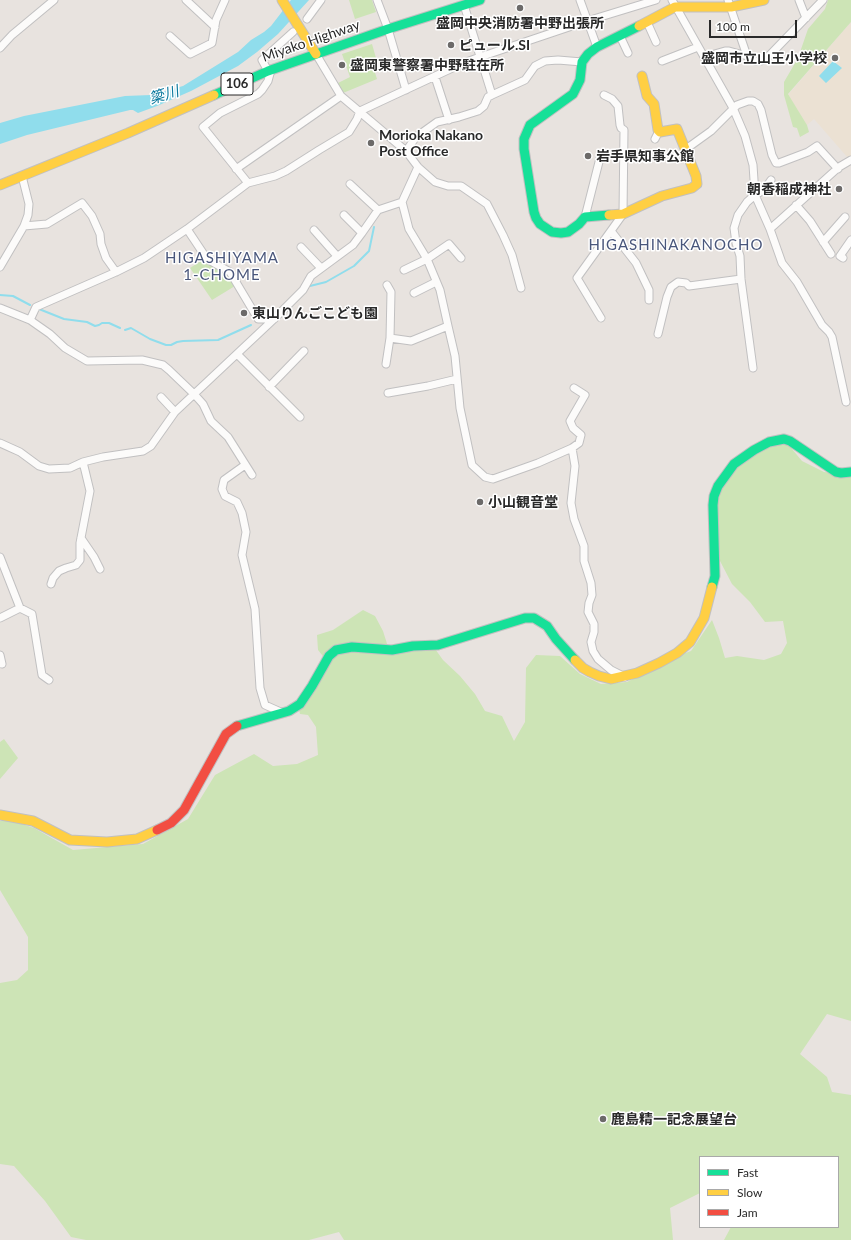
<!DOCTYPE html>
<meta charset="utf-8">
<style>
body{margin:0}
#map{position:relative;width:851px;height:1240px;overflow:hidden;background:#e8e3df;font-family:Lato,sans-serif}
canvas{display:block}
.legend{position:absolute;left:699px;top:1156px;width:140px;height:72px;box-sizing:border-box;background:#fff;border:1px solid #a9a9a9;margin:0;padding:5px 7px;list-style:none;font-size:12px;color:#292929}
.legend li{display:flex;align-items:center;gap:8px;height:20px}
.legend b{width:20px;border:1px solid #a9a9a9}
.scale{position:absolute;left:709px;top:20px;width:88px;height:18px;box-sizing:border-box;border:2px solid #292929;border-top:0;padding-left:5px;font-size:12px;line-height:14px;white-space:nowrap;color:#292929;-webkit-text-stroke:3px #fff;paint-order:stroke}
</style>
<div id="map">
<canvas width="851" height="1240"></canvas>
<ul class="legend">
<li><b style="height:5px;background:#16e098"></b>Fast</li>
<li><b style="height:5px;background:#ffcf43"></b>Slow</li>
<li><b style="height:5px;background:#f24e42"></b>Jam</li>
</ul>
<div class="scale">100 m</div>
</div>
<script>
const g = document.querySelector('canvas').getContext('2d');
g.lineJoin = 'round';
function fillPath(path, color) {
  g.fillStyle = color;
  g.fill(path, 'evenodd');
}
function poly(rows) {
  const path = new Path2D();
  for (const r of rows) {
    path.moveTo(r[0], r[1]);
    for (let i = 2; i < r.length; i += 2) path.lineTo(r[i], r[i + 1]);
  }
  return path;
}
function stroke(path, color, width, dash) {
  g.strokeStyle = color;
  g.lineWidth = width;
  g.lineCap = dash ? 'butt' : 'round';
  g.setLineDash(dash || []);
  g.stroke(path);
}
function drawText(font, color, halo, rows, align = 'center') {
  g.font = font + ' Lato,"Noto Sans JP",sans-serif';
  g.lineWidth = 3;
  g.setLineDash([]);
  g.textBaseline = 'middle';
  g.strokeStyle = halo;
  g.fillStyle = color;
  for (const [text, x, y, turn = 0] of rows) {
    g.save();
    g.translate(x, y);
    g.rotate((+turn || 0) * Math.PI / 180);
    g.textAlign = isNaN(turn) ? turn : align;
    if (halo) g.strokeText(text, 0, 0);
    g.fillText(text, 0, 0);
    g.restore();
  }
}
fillPath(poly([
 [851,22,851,157,848,158,814,119,807,125,788,95]
]), '#ebe1d3');
fillPath(poly([
 [349,0,372,0,376,12,355,19],
 [828,0,851,0,851,22,788,94,807,125,809,132,800,137,797,128,793,127,784,95,784,82,798,58,808,29,825,9],
 [372,44,376,58,371,60,377,79,343,93,338,83,350,77,342,54],
 [204,259,228,275,235,286,212,300,190,268],
 [787,443,802,461,824,472,851,475,851,1021,827,1014,800,1054,827,1077,832,1092,851,1095,851,1240,724,1240,731,1227,838,1227,838,1157,700,1157,700,1193,670,1208,673,1240,344,1240,339,1232,309,1240,86,1240,71,1237,45,1201,14,1166,0,1164,0,983,17,980,28,970,28,937,0,890,0,821,7,819,34,828,73,850,143,844,188,819,215,775,254,754,273,766,297,764,318,755,316,727,308,715,300,714,298,705,326,660,318,650,317,635,333,630,363,610,375,616,383,631,389,650,433,646,443,660,460,676,475,694,485,711,502,716,514,741,525,722,526,668,536,655,560,656,580,674,601,684,627,682,672,658,691,651,712,620,719,638,725,658,737,656,764,660,781,654,787,643,783,621,765,622,750,602,732,584,720,561,716,514,720,493,728,474,768,445],
 [4,739,18,758,0,779,0,742]
]), '#cde4b6');
fillPath(poly([
 [291,0,309,0,278,34,257,52,238,66,191,91,157,106,138,113,133,110,130,110,27,135,0,144,0,123,24,116,125,96,151,95,183,86,238,52,251,40,264,32,271,26],
 [833,61,842,68,826,83,819,76]
]), '#90ddec');
stroke(poly([
 [310,286,326,282,354,266,369,251,374,227],
 [0,295,13,296,30,305],
 [39,309,64,319,87,322,95,326,99,325,102,323,109,323,120,328],
 [125,330,131,328,150,339,166,345,171,345,177,342,183,341,218,340,251,325]
]), '#90ddec', 2);
const street = poly([
 [186,0,215,27],
 [377,0,388,29,406,90],
 [580,0,597,47],
 [672,0,733,108,745,136,753,165,755,195,770,229,839,167,851,160],
 [728,0,747,56],
 [799,0,806,18],
 [464,5,492,95],
 [307,19,321,0],
 [647,22,656,42],
 [170,36,190,54,212,43,216,20,225,0],
 [620,36,628,53],
 [0,48,12,35,54,0],
 [316,54,341,96,406,151,418,167,435,182,448,186,461,186,487,204,503,235,512,255,521,288],
 [704,57,725,51,729,51,747,56,755,61,760,61,765,60,823,0],
 [662,61,698,47],
 [268,71,262,60,293,32],
 [435,77,449,120],
 [655,139,659,131],
 [686,149,711,131,737,105,748,101,753,101,758,104,761,110,772,155,776,163,779,163,808,152,817,146,838,169],
 [406,151,416,137,437,122,459,117,478,111,484,106,488,97,492,95,525,80,535,66,545,61,558,60,582,62],
 [418,167,402,202,409,229,427,259,440,290,448,326,455,356,460,408,472,465,485,477,493,479,538,463,572,448,579,443,581,435,573,428,570,421,585,395,574,388],
 [236,169,341,96],
 [248,183,275,176,286,171,319,150,349,132,357,119,360,111,461,64,480,57,587,21,656,0],
 [350,184,378,210],
 [796,205,810,221,831,254],
 [344,215,362,233],
 [585,217,601,154],
 [24,226,47,224,82,203,92,216,100,234,101,244,106,258,116,272],
 [187,229,207,259,230,272,258,319,274,319],
 [770,229,782,263,797,282,822,325,829,332,832,337,846,402],
 [314,230,337,256],
 [611,231,636,263,649,290,649,300],
 [823,242,845,217],
 [301,247,321,268],
 [843,258,840,256,851,240],
 [0,267,24,226,28,215,29,204,22,176],
 [404,270,427,259,449,244,461,258],
 [414,293,436,282],
 [0,308,30,320,50,334,65,348,87,361,142,360,163,365,169,370,194,394,203,404,211,421,228,437,252,475],
 [601,318,577,278,623,214,624,130,621,128,620,125,618,106,612,99,604,95],
 [30,320,36,307,116,272,144,258,187,229,248,183,203,127,220,113,258,94,262,90,268,81,271,70],
 [658,334,667,297,671,287,678,282,686,283,689,286,741,279],
 [390,338,411,341,448,326],
 [237,354,300,417],
 [386,364,390,338,391,292,387,285],
 [753,368,741,279,740,256,736,243,734,228,738,215,747,202,755,195,764,190,771,180],
 [269,387,304,351],
 [388,393,428,386,457,379],
 [161,397,175,412],
 [0,443,20,452,39,466,49,469,70,468,83,462,103,457,143,451,151,446,175,412,274,319,303,290,311,276,353,245,362,233,378,210,402,202],
 [572,448,575,466,571,503,574,519,584,546,584,561,591,583,592,595,589,603,588,612,594,624,594,632,591,642,593,651,598,659,611,670,625,677],
 [245,465,224,480,222,489,225,496,237,502,242,513,246,532,242,555,255,609,260,688,265,705,283,713],
 [81,538,94,557,100,569],
 [0,557,20,608,32,614,42,675,49,680],
 [51,584,53,578,59,571,66,568,76,565,80,560,80,543,90,491,83,462],
 [0,618,20,608],
 [0,655,2,664]
]);
const fast = poly([
 [214,95,268,71,388,29,480,0],
 [609,215,585,217,579,224,568,232,561,233,552,232,540,224,536,218,534,212,524,149,524,139,530,125,573,94,580,80,582,62,588,54,597,47,639,26],
 [712,587,715,576,713,505,714,496,718,486,734,464,754,450,769,442,784,439,790,441,836,472,841,473,851,472],
 [237,726,289,711,300,704,312,686,329,656,336,650,352,647,392,650,413,646,438,645,525,618,534,618,547,626,556,639,575,660]
]);
const slow = poly([
 [282,0,316,54],
 [639,26,675,7,731,7,764,0],
 [0,185,128,133,214,95],
 [609,215,623,214,662,196,692,188,697,184,696,176,677,129,660,132,658,130,654,104,647,96,642,76],
 [575,660,583,668,590,672,599,676,611,679,637,673,659,663,677,653,690,642,704,618,712,587],
 [0,815,33,821,70,840,107,842,137,839,157,830]
]);
const jam = poly([
 [157,830,171,823,184,810,226,734,237,726]
]);
stroke(street, '#c1c0c1', 9);
stroke(fast, '#c1c0c1', 11);
stroke(slow, '#c1c0c1', 11);
stroke(jam, '#c1c0c1', 11);
stroke(street, '#fcfbfa', 7);
stroke(fast, '#16e098', 9);
stroke(slow, '#ffcf43', 9);
stroke(jam, '#f24e42', 9);
for (const [x, y, r, color] of [
 [520,8,4,"#6c6a69"],
 [451,45,4,"#6c6a69"],
 [835,58,4,"#6c6a69"],
 [342,65,4,"#6c6a69"],
 [371,143,4,"#6c6a69"],
 [588,156,4,"#6c6a69"],
 [839,189,4,"#6c6a69"],
 [244,313,4,"#6c6a69"],
 [480,502,4,"#6c6a69"],
 [603,1119,4,"#6c6a69"]
]) {
  const dot = new Path2D();
  dot.arc(x, y, r, 0, 2 * Math.PI);
  g.fillStyle = color;
  g.fill(dot);
  stroke(dot, '#fff', 1.5);
}
for (const [x, y, w] of [
 [237,84,32]
]) {
  const box = new Path2D();
  box.roundRect(x - w / 2, y - 11, w, 22, 3);
  g.fillStyle = '#fff';
  g.fill(box);
  stroke(box, '#292929', 1);
}
drawText('bold 13px', '#292929', null, [
 ["106",237,84]
]);
drawText('bold 14px', '#292929', '#fff', [
 ["盛岡中央消防署中野出張所",520,23,"center"],
 ["ピュール.SI",459,45],
 ["盛岡市立山王小学校",827,58,"right"],
 ["盛岡東警察署中野駐在所",350,65],
 ["Morioka Nakano",379,135],
 ["Post Office",379,151],
 ["岩手県知事公館",596,156],
 ["朝香稲成神社",831,189,"right"],
 ["東山りんごこども園",252,313],
 ["小山観音堂",488,502],
 ["鹿島精一記念展望台",611,1119]
], 'left');
drawText('14px', '#292929', '#fff', [
 ["Miyako Highway",311,41,-19]
]);
drawText('italic 15px', '#09789d', '#fff', [
 ["簗川",164,95,-17]
]);
g.letterSpacing = '1px';
drawText('15px', '#49567b', '#fff', [
 ["HIGASHINAKANOCHO",676,245],
 ["HIGASHIYAMA",222,258],
 ["1-CHOME",222,275]
]);
g.letterSpacing = '0px';
</script>
